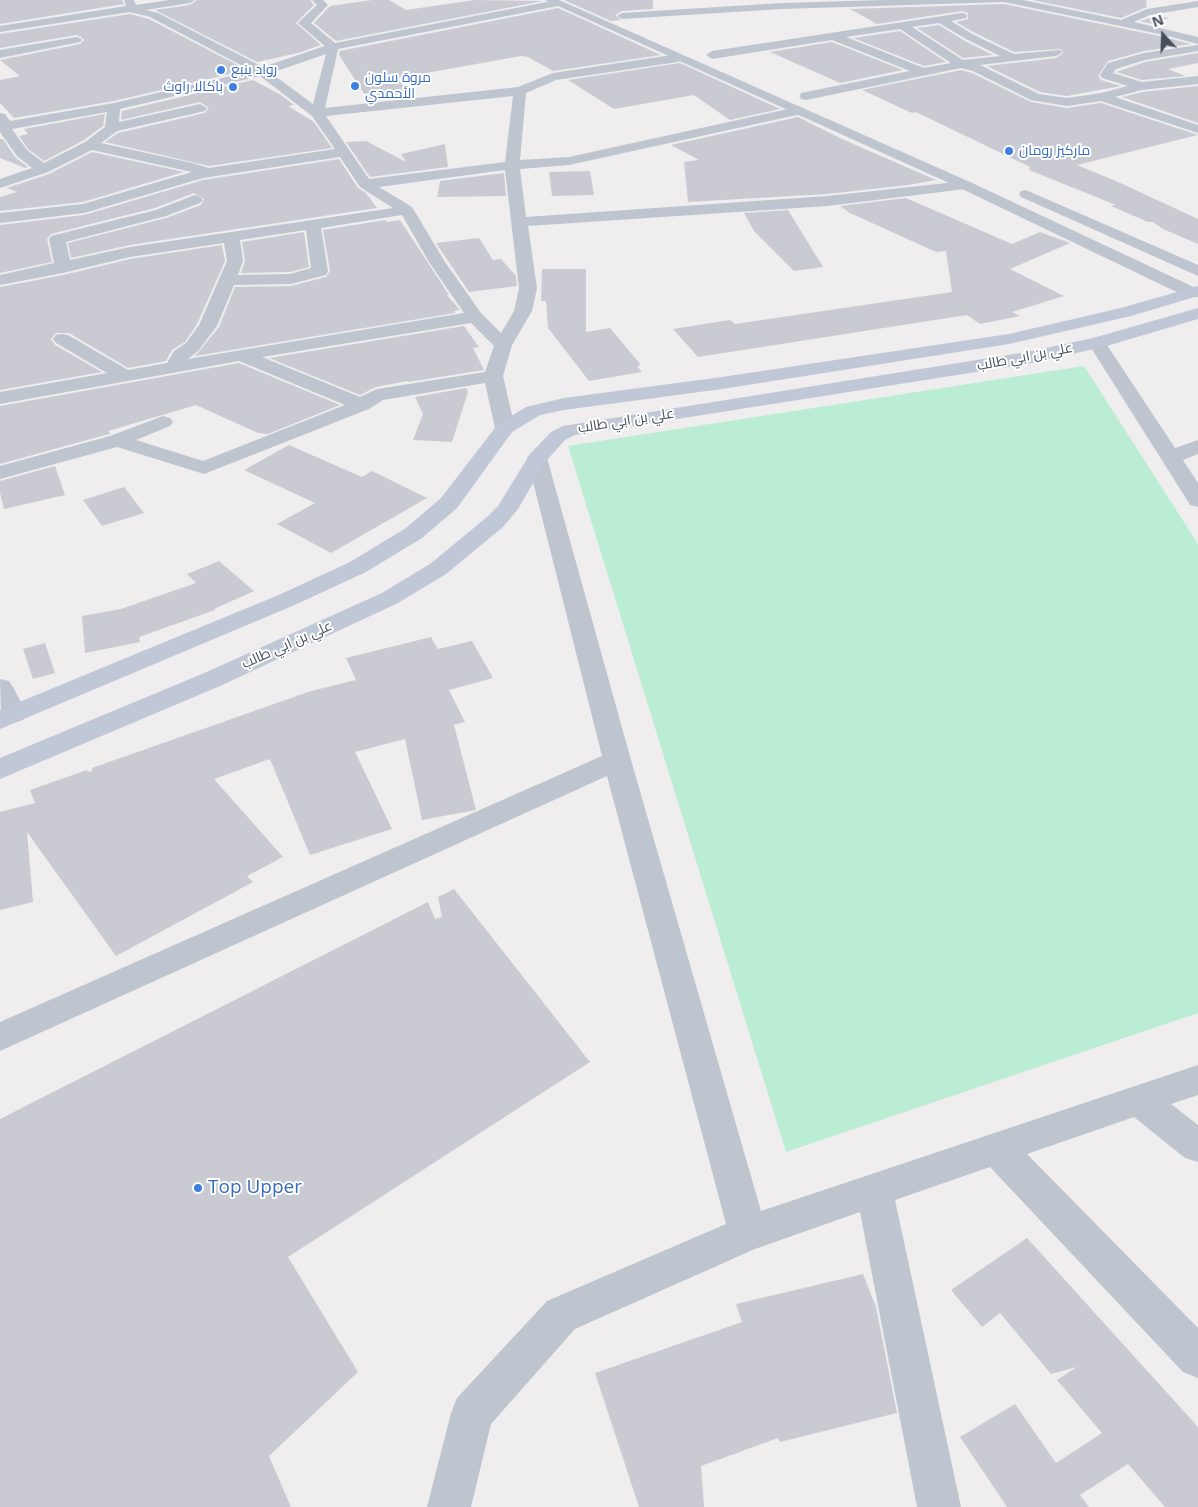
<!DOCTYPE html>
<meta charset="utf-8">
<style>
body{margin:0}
#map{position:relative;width:1198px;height:1507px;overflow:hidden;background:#efeded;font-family:"Open Sans",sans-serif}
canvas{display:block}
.north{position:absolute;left:1138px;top:10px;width:50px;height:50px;-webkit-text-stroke:4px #fff;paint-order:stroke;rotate:340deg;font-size:14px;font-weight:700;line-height:20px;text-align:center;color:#464e5a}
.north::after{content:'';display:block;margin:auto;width:18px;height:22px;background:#464e5a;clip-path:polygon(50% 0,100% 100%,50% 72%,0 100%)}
</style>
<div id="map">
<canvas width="1198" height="1507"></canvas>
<div class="north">N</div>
</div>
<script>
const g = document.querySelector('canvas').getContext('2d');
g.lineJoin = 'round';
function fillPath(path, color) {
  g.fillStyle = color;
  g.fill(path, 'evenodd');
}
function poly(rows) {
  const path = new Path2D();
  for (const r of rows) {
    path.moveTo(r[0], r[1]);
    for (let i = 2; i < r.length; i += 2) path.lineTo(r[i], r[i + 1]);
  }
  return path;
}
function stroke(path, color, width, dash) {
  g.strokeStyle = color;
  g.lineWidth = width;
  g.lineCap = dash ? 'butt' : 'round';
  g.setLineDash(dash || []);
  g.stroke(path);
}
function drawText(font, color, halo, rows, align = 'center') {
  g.font = font + ' "Open Sans",Cairo,sans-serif';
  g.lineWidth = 4;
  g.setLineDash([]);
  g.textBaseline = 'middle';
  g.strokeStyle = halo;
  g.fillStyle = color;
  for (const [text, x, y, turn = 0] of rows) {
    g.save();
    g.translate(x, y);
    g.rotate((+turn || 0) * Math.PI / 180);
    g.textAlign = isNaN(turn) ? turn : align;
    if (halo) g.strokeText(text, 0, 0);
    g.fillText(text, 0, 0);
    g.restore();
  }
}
fillPath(poly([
 [1084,366,1198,544,1198,1013,786,1152,568,446]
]), '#bbedd5');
fillPath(poly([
 [0,0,122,0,124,4,0,24],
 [197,0,310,0,314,5,296,23,321,45,298,53,257,62,155,10,190,5],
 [372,0,389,0,406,10,475,0,543,1,336,41,314,23,330,6],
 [564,0,653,0,653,9,622,11,615,15,621,20,611,21],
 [1032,0,1146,0,1147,7,1121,18],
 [1004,4,1164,37,1191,44,1144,51,1108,61,1098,76,1101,80,1121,86,1067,96,1040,92,987,66,1056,58,1063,53,1061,49,1014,52,975,33,956,22,968,19,968,13,962,11,877,24,850,9],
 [558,8,661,55,553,71,528,57,521,56,398,78,411,97,369,101,339,55,340,51],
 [130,14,149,19,247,70,114,101,14,118,0,103,0,80,20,76,0,60,80,44,84,40,81,37,76,35,0,48,0,34],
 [1157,16,1169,18,1153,24,1198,35,1140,21],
 [939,25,965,41,993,55,963,58,917,28],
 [900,31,946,62,924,66,853,38],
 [832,42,903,70,840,83,770,52],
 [1198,53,1198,63,1168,69,1185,76,1142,80,1116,72,1145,62],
 [680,63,780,109,730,120,694,95,614,109,568,80],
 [961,70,972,73,1031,102,1067,108,1101,103,1198,135,1077,165,1116,181,1198,219,1198,244,1163,229,1153,222,1148,222,1111,206,1116,205,1029,170,1030,167,916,112,912,113,862,90],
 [253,80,281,95,294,105,288,106,314,122,332,148,209,166,105,142,118,133,205,113,209,108,200,102,121,120,122,111],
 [1198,86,1198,123,1122,97,1142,92],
 [105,114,103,126,84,140,44,161,28,149,19,136,28,134,24,129],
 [798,117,842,139,936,180,908,185,827,194,688,202,684,162,699,160,671,145],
 [0,139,3,139,15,157,28,167,25,168,0,158],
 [366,141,406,162,401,154,445,144,448,167,370,177,346,142],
 [92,152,184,172,83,202,0,211,0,197,17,192,7,188,49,174],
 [339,159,358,188,366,193,377,208,130,245,71,258,68,243,166,218,201,205,204,199,194,193,155,208,51,234,47,239,52,262,0,273,0,225,84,215,203,180],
 [590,171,594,195,552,196,549,172],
 [504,173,506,196,437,197,440,181],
 [906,198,1012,244,1040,232,1070,243,1010,269,1064,296,1012,312,1020,316,980,324,967,315,698,357,673,329,730,320,735,324,952,292,946,251,936,252,850,213,840,206],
 [788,210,823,267,794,271,754,231,744,213],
 [385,220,387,222,400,220,449,295,447,295,460,310,454,311,455,313,195,356,219,327,235,287,291,286,326,277,330,271,323,230],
 [304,232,309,267,290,272,241,273,245,261,242,242],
 [479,238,493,260,501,259,516,276,517,286,469,292,436,243],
 [222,245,225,261,197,324,185,342,172,350,166,361,128,368,69,333,56,333,51,339,55,345,102,372,0,390,0,287,63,275,130,259],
 [542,269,586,269,586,332,610,328,641,365,637,366,642,372,589,381,548,328,546,301,541,301],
 [464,326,479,347,473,348,484,370,408,382,407,381,376,387,360,395,269,358],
 [239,363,340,405,268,434,258,433,196,405,108,431,111,434,109,434,0,464,0,406],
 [466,388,468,392,452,442,413,440,423,414,415,397],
 [289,445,362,477,372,471,427,498,331,553,277,524,315,503,244,470],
 [55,466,65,495,4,509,0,493,0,481],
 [124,487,144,513,102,526,83,500],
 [219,561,254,591,214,609,215,610,139,637,140,642,85,653,82,616,121,609,196,583,187,574],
 [431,637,438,649,472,641,493,678,449,690,465,722,454,725,476,810,422,820,405,739,355,752,392,829,310,855,270,759,214,779,283,857,247,876,253,882,116,956,27,832,33,902,0,910,0,812,35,803,30,790,87,770,88,772,92,771,92,768,311,691,356,680,346,658],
 [45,643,55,673,33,679,23,649],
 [454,889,590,1062,288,1257,358,1372,269,1456,291,1507,0,1507,0,1119,428,902,435,919,442,917,438,897],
 [1027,1238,1198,1427,1198,1507,1165,1507,1128,1464,1080,1495,1089,1507,1007,1507,960,1437,1015,1404,1056,1463,1102,1433,1057,1380,1077,1367,1051,1374,1000,1313,982,1327,951,1290],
 [863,1274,876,1307,897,1413,780,1442,778,1438,701,1466,704,1507,639,1507,595,1373,742,1322,736,1304]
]), '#cacbd2');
fillPath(poly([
 [124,0,134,0,136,5,169,0,195,0,190,3,146,10,158,13,263,67,325,46,298,23,317,5,312,0,323,0,328,5,311,23,335,43,557,0,563,3,558,6,338,49,325,108,518,87,553,73,678,54,684,58,678,62,556,80,526,93,520,160,569,157,797,107,804,111,797,115,569,165,520,169,526,217,827,196,965,181,970,182,972,185,970,188,965,189,827,206,528,226,537,288,532,311,512,345,503,376,515,428,512,432,505,434,498,432,495,428,485,383,383,400,369,409,204,474,117,447,0,479,0,466,110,436,163,416,170,418,173,422,170,426,136,440,203,461,345,405,239,361,0,404,0,392,107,373,56,343,53,339,56,335,62,334,68,335,128,370,167,363,174,351,186,343,199,325,227,261,224,243,130,257,63,273,0,285,0,275,54,263,49,239,51,236,156,210,195,195,200,197,203,200,200,203,166,216,66,242,70,260,130,247,393,208,360,187,340,157,203,178,84,213,0,223,0,213,83,204,192,172,92,150,48,172,0,188,0,179,32,168,17,156,0,132,0,113,5,114,10,121,114,103,252,71,150,17,130,12,0,32,0,26,126,6,124,0],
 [326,54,313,104,271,73,326,54],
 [260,76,312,116,335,149,209,168,192,163,101,143,117,131,205,111,207,108,200,104,119,122,120,109,260,76],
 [513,96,505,162,369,179,326,116,513,96],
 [107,112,105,127,85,142,44,163,27,150,12,129,107,112],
 [505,170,519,288,514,311,501,333,481,313,445,262,412,207,379,187,505,170],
 [402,215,429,262,464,313,188,359,198,351,217,326,234,285,291,284,326,275,328,271,321,228,402,215],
 [306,230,311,268,290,274,238,275,243,261,240,240,306,230],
 [471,323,494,346,485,372,377,389,360,397,262,357,471,323],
 [884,0,1023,0,1121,20,1147,9,1198,1,1198,7,1150,15,1134,22,1198,37,1198,44,1164,35,1004,2,782,9,622,19,617,16,622,13,782,3,884,0],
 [962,13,966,14,967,16,966,18,951,21,974,35,1014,54,1060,50,1062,52,1060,54,1056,56,980,65,1039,94,1067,98,1101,93,1128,86,1102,78,1100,75,1108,63,1144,53,1198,45,1198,51,1145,60,1116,69,1113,73,1142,82,1198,76,1198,84,1142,90,1115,97,1198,125,1198,133,1101,101,1067,106,1031,100,973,71,961,68,806,100,801,99,800,96,801,93,910,71,832,40,712,59,706,55,712,51,962,13],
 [939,23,966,39,1000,56,963,60,912,27,939,23],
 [900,29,951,63,924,68,846,37,900,29],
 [76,37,80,38,82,40,80,42,0,58,0,50,76,37],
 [1097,338,1103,339,1175,448,1198,440,1198,454,1183,460,1198,483,1198,507,1190,505,1187,500,1088,343,1091,339,1097,338],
 [537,452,544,454,547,458,631,760,761,1211,1198,1065,1198,1095,1171,1104,1198,1125,1198,1162,1185,1158,1134,1117,1027,1154,1198,1328,1198,1378,1183,1372,990,1167,895,1200,961,1507,917,1507,860,1212,755,1249,575,1329,491,1424,471,1507,427,1507,451,1413,457,1398,547,1301,726,1224,607,776,0,1051,0,1022,602,756,527,458,530,454,537,452],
 [0,679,9,681,13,687,27,714,23,720,14,723,5,720,1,714,0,679]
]), '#bec5cf');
fillPath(poly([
 [545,0,559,0,970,182,1198,289,1198,297,1187,297,960,188,545,0],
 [1026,190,1198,265,1198,276,1021,197,1019,194,1021,191,1026,190]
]), '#bec5cf');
fillPath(poly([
 [1198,286,1198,296,1131,316,1009,344,722,389,564,410,540,415,512,432,457,508,422,538,366,572,297,604,0,729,0,710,281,594,350,562,406,528,441,498,498,424,526,407,564,398,722,377,1009,334,1121,308,1198,286],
 [1198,308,1198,319,1103,347,1027,364,575,435,565,440,546,461,518,509,503,527,446,574,398,603,220,686,0,779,0,758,202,674,382,593,430,564,487,517,498,506,530,454,551,432,563,426,1027,352,1093,338,1198,308]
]), '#c0c7d6');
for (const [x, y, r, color] of [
 [221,70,5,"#3f7fe0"],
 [355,86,5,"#3f7fe0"],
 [233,87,5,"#3f7fe0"],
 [1009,151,5,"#3f7fe0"],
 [198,1188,5,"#3f7fe0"]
]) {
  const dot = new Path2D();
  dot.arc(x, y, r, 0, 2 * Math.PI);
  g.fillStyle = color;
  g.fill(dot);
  stroke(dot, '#fff', 2);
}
drawText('14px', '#366cbe', '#fff', [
 ["رواد ينبع",231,70],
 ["مروة سلون",365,78],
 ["الأحمدي",365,94],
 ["باكالا راوث",223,87,"right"],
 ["ماركيز رومان",1019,151]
], 'left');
drawText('14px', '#464e5a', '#fff', [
 ["علي بن ابي طالب",1025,357,-11],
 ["علي بن ابي طالب",626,421,-9],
 ["علي بن ابي طالب",287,645,-24]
]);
drawText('19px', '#366cbe', '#fff', [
 ["Top Upper",208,1188]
], 'left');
</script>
